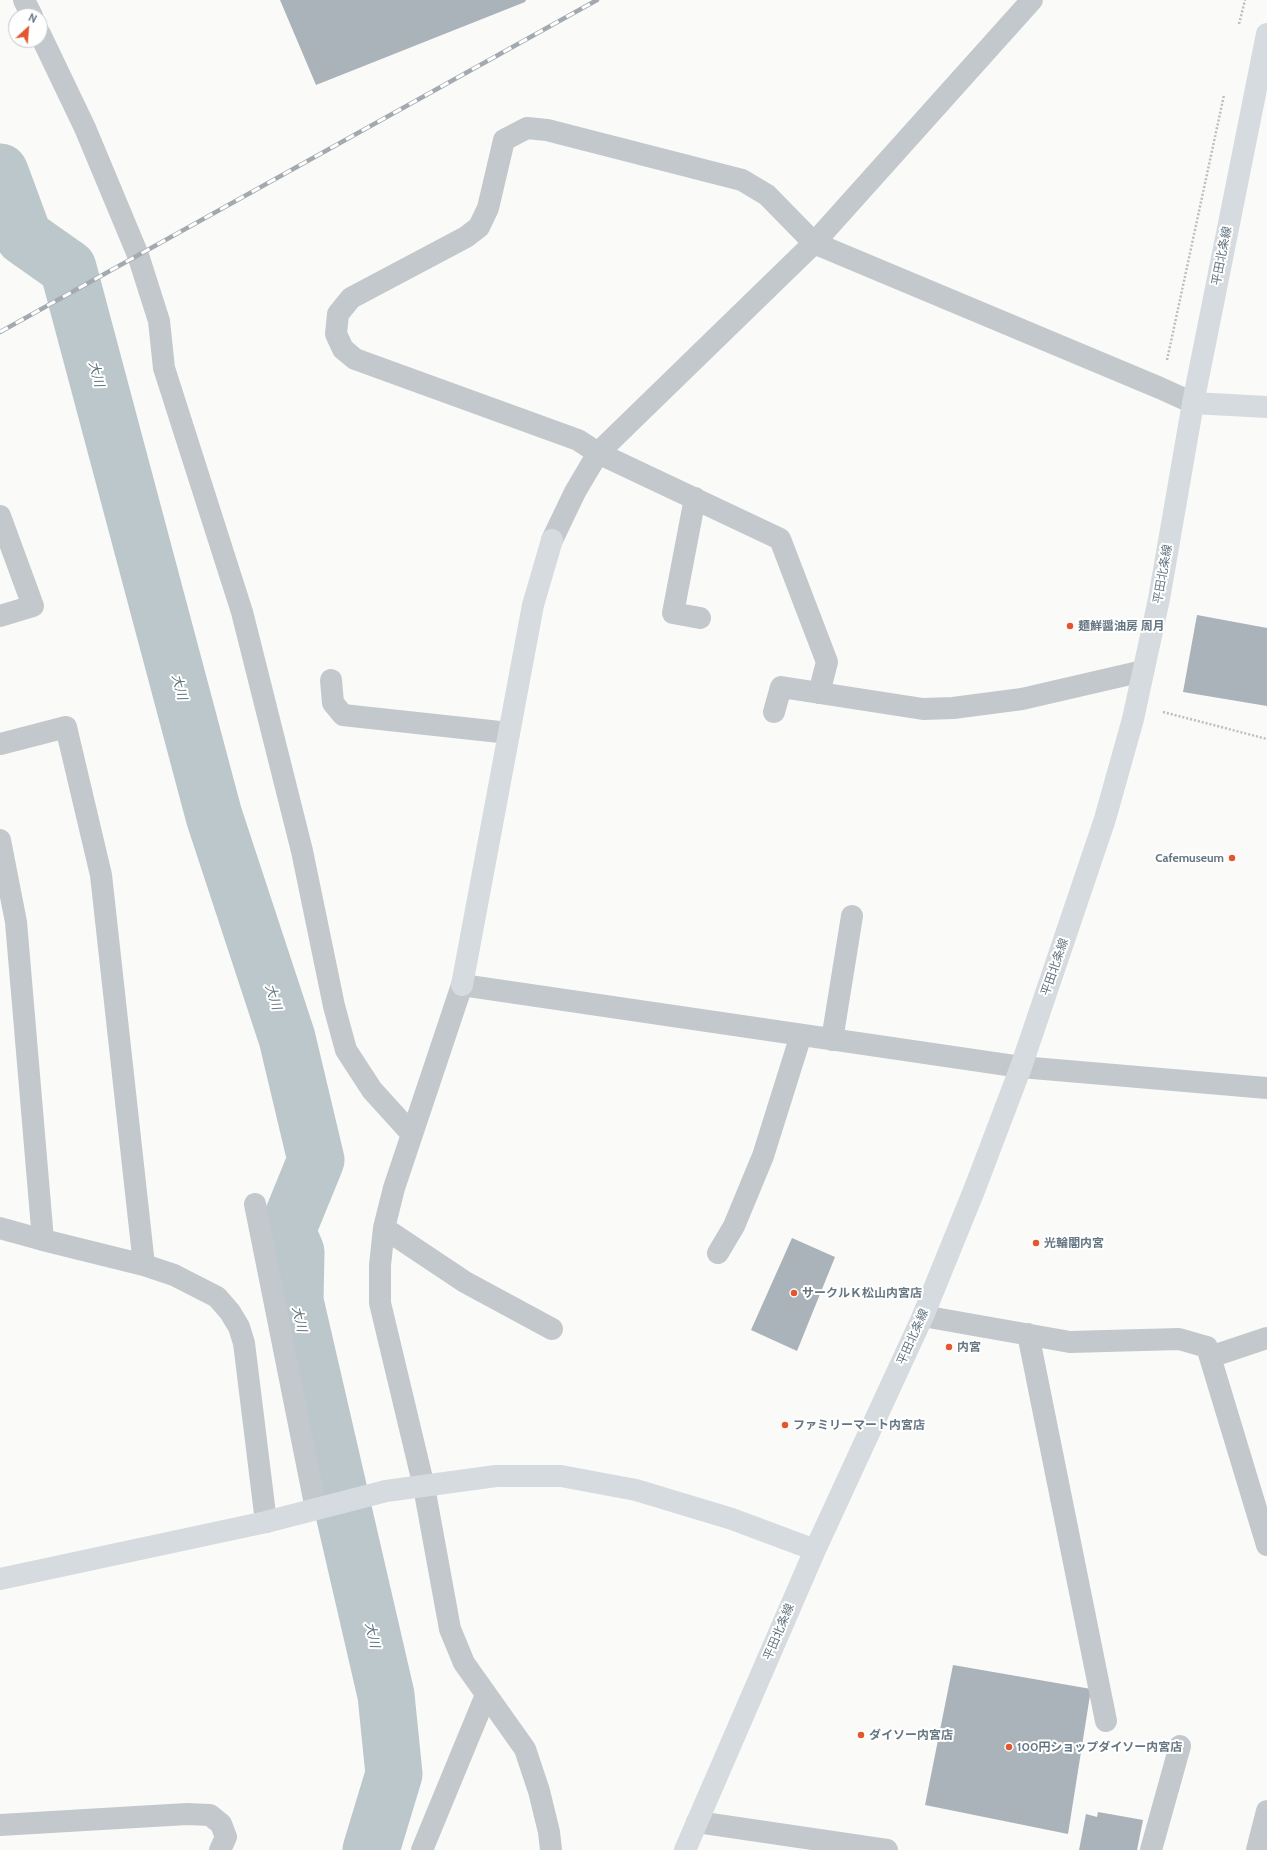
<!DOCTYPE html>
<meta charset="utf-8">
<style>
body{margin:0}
#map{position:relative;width:1267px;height:1850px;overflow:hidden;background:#fafaf8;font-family:Cabin,sans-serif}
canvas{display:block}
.north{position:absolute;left:8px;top:8px;width:40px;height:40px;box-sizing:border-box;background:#fff;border:1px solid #c1c8cd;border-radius:50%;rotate:26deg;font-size:11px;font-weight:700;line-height:16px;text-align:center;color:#657683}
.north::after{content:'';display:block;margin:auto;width:14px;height:18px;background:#e4572e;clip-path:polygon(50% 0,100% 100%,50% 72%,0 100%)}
</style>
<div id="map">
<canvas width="1267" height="1850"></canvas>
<div class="north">N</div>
</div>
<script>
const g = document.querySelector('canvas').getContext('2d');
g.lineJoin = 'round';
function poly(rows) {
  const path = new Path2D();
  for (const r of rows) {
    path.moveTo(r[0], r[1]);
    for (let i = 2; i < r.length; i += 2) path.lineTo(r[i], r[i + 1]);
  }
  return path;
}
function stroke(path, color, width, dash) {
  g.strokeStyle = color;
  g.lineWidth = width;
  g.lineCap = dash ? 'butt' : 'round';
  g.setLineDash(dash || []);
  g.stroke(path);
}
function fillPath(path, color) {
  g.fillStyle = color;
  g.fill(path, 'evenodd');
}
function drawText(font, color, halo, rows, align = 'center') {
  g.font = font + ' Cabin,"Noto Sans JP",sans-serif';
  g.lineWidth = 4;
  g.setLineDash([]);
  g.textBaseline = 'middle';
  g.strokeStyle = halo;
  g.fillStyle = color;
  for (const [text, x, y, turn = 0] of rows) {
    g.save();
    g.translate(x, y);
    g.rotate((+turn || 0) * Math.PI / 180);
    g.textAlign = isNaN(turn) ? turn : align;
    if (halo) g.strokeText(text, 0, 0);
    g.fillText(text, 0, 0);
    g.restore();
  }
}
stroke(poly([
 [0,172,24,237,68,268,214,816,287,1038,316,1160,287,1231,296,1252,295,1301,386,1695,394,1774,371,1850]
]), '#bbc7cb', 57);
fillPath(poly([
 [280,0,526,0,525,2,316,85],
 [1197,615,1267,628,1267,706,1183,692],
 [792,1238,835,1257,797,1351,751,1330],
 [953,1665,1091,1689,1068,1834,925,1805],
 [1098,1812,1143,1820,1137,1850,1079,1850,1086,1814,1097,1817]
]), '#aab3b9');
stroke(poly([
 [1239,24,1245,0],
 [1167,360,1224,95],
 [1163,712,1267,739]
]), '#bbbfc2', 2.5, [2, 2]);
stroke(poly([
 [24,0,32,16],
 [40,34,85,128,138,255,159,321,164,368,242,612,302,851,334,1006,346,1050,372,1090,411,1133],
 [695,498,673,613,700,618],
 [0,516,33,606,0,616],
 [552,540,575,492,598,453,814,243,1160,388,1193,403],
 [331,680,333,703,343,715,509,733],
 [819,693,827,662,780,539,598,453,578,440,355,359,343,349,336,334,338,314,351,298,466,237,479,227,488,208,504,140,527,128,547,130,742,180,767,195,814,243,1032,0],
 [774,712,781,687,923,709,953,708,1022,699,1143,671],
 [0,744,66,727,101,875,144,1265],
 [0,840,16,922,43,1240],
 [832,1040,852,916],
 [255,1204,316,1509],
 [0,1228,43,1240,144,1265,174,1275,217,1297,230,1312,239,1327,244,1343,266,1522],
 [384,1228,465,1282,552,1329],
 [718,1253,734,1226,763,1156,801,1035],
 [923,1316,1070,1342,1179,1339,1207,1347,1267,1545],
 [1028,1334,1106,1721],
 [1210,1357,1267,1338],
 [697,1822,887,1850],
 [0,1825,187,1814,210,1815,221,1824,226,1837,220,1850],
 [422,1850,486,1695],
 [551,1850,549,1832,539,1791,525,1749,464,1663,450,1629,424,1487,380,1303,380,1265,384,1228,394,1188,462,985,1021,1067,1267,1088],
 [1151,1850,1180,1746],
 [1257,1850,1267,1811]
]), '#c3c8cc', 22);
stroke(poly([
 [1193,403,1267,407],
 [462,985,533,605,552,540],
 [0,1579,266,1522,386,1491,496,1476,561,1476,636,1490,732,1519,815,1550],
 [685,1850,815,1550,923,1316,975,1188,1021,1067,1105,819,1133,719,1159,599,1193,403,1267,34]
]), '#d6dbdf', 22);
const rail = poly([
 [0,332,597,0]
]);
stroke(rail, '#a2aab0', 4.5);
stroke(rail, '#fff', 3, [9]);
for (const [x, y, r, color] of [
 [1070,626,4,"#e4572e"],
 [1232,858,4,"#e4572e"],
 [1036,1243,4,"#e4572e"],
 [794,1293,4,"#e4572e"],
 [949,1347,4,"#e4572e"],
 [785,1425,4,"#e4572e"],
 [861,1735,4,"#e4572e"],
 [1009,1747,4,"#e4572e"]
]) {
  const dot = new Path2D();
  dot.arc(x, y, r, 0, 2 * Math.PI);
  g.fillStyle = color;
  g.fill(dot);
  stroke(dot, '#fff', 1.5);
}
drawText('12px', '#657683', '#fff', [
 ["平田北条線",1222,256,-79],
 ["平田北条線",1163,574,-80],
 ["平田北条線",1055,967,-71],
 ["平田北条線",913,1337,-66],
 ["平田北条線",779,1632,-67]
]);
drawText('bold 12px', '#657683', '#fff', [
 ["麺鮮醤油房 周月",1078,626],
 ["Cafemuseum",1224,858,"right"],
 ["光輪閣内宮",1044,1243],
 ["サークルＫ松山内宮店",802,1293],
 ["内宮",957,1347],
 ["ファミリーマート内宮店",793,1425],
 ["ダイソー内宮店",869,1735],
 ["100円ショップダイソー内宮店",1017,1747]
], 'left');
drawText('italic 13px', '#60757c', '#fff', [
 ["大川",96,374,75],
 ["大川",179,687,75],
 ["大川",273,997,72],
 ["大川",299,1319,77],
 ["大川",372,1635,77]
]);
</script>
